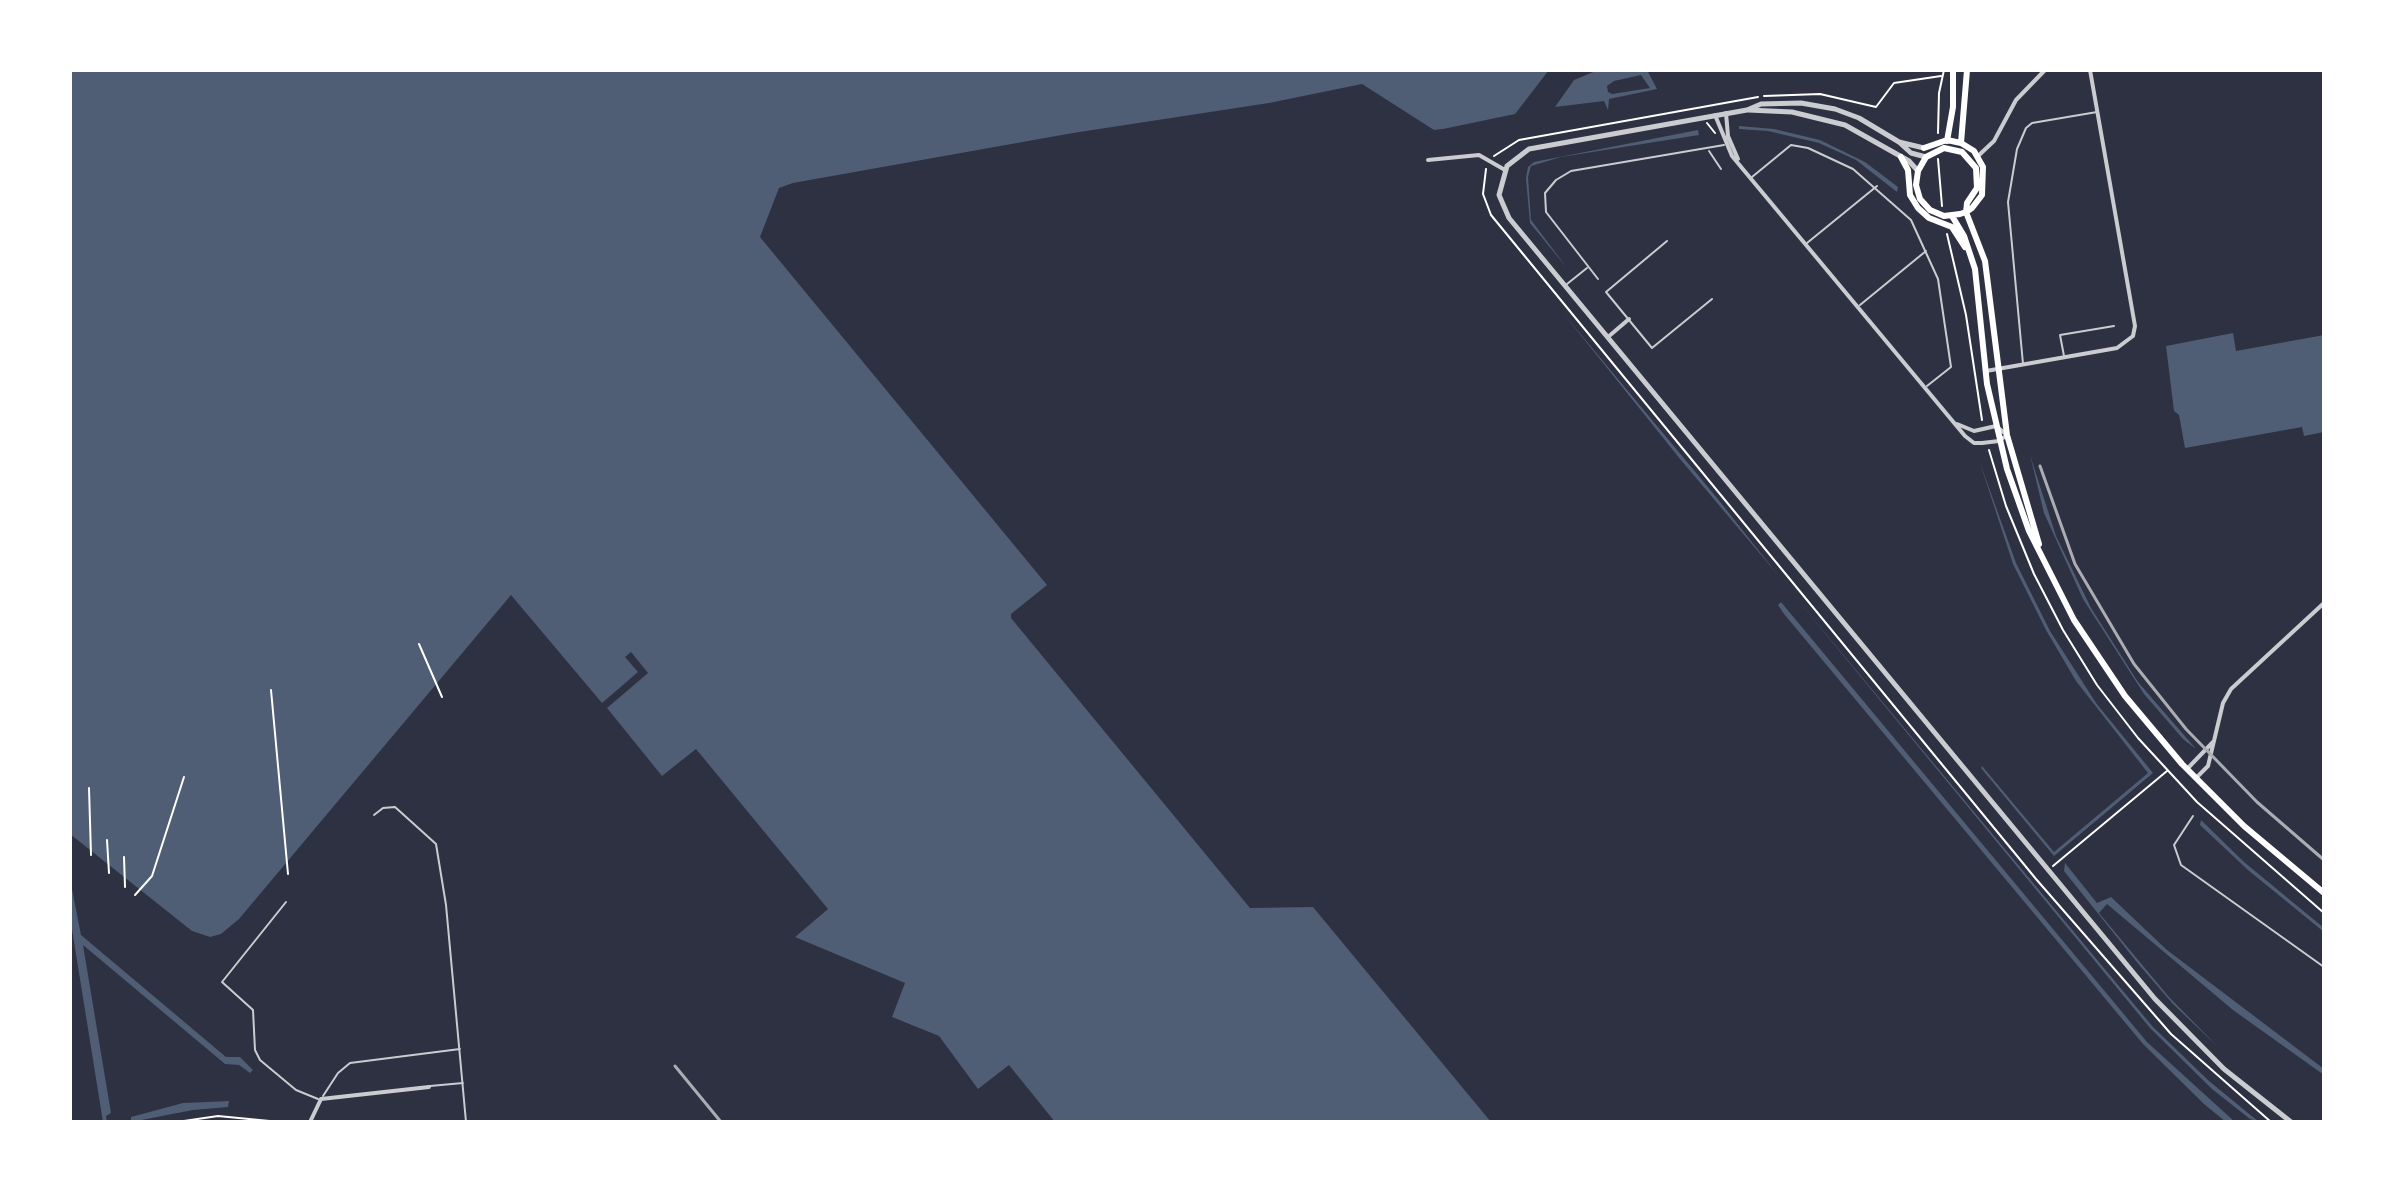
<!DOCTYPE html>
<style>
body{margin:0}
#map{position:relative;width:2394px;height:1192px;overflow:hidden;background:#2d3142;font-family:Montserrat,sans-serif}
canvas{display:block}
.frame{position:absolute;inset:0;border:72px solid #fff;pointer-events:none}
</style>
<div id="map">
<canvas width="2394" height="1192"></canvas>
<div class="frame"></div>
</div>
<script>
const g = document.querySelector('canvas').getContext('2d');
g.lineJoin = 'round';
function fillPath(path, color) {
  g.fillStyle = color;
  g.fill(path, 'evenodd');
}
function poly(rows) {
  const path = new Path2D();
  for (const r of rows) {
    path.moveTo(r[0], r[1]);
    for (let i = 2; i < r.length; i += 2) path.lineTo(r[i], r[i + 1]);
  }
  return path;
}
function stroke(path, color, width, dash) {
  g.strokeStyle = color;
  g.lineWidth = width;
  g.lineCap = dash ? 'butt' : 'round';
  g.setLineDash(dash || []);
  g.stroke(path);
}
fillPath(poly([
 [70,70,1549,70,1515,114,1443,129,1434,130,1362,84,1269,103,1073,133,793,183,779,188,760,237,1047,585,1011,614,1011,618,1250,908,1313,907,1491,1122,1055,1122,1009,1065,978,1089,939,1036,892,1017,905,983,795,937,828,909,696,749,662,776,607,708,648,673,631,652,625,657,638,672,602,703,511,595,239,919,221,934,210,937,192,931,70,834],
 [1598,70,1647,70,1657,89,1609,99,1608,110,1604,101,1555,107,1574,80],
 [1641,75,1650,88,1612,94,1608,92,1607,86,1614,81],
 [1739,126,1774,129,1820,140,1865,162,1898,187,1897,192,1856,160,1819,143,1768,131,1739,129],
 [1698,130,1699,135,1561,157,1531,166,1528,177,1531,220,1567,268,1530,223,1526,178,1528,167,1534,162],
 [1563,313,1717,498,1778,575,1680,459],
 [2233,333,2236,351,2324,335,2324,432,2304,436,2302,427,2185,448,2179,415,2174,411,2166,346],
 [2030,455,2056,536,2091,608,2138,682,2196,749,2183,739,2144,694,2083,599,2044,513],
 [1979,460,2016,563,2050,631,2096,703,2153,773,2054,856,1981,768,1982,766,2054,852,2148,773,2076,681,2046,630,2013,564],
 [1791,592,2153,1027,2209,1081,2259,1122,2250,1119,2212,1089,2150,1028],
 [1781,602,2147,1042,2235,1122,2226,1122,2204,1104,2143,1044,1784,614,1778,605],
 [2201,820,2244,862,2324,928,2324,932,2248,870,2200,825],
 [2065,863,2097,903,2111,897,2167,950,2324,1069,2324,1075,2233,1010,2107,904,2099,913,2169,997,2218,1047,2173,1004,2140,966,2064,871],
 [72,889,81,935,226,1057,240,1057,253,1070,250,1073,239,1065,225,1064,83,945,111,1113,106,1116,107,1122,103,1122,70,917],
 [229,1101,228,1107,193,1110,131,1122,131,1117,183,1103]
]), '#4f5d75');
stroke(poly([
 [1764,96,1820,94,1876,107,1894,83,1941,76],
 [1707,123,1715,133],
 [1938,133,1939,93,1944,70],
 [1494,156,1519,140,1758,97],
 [1938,159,1942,206],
 [1486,169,1483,194,1491,215,2036,879,2171,1034,2271,1122],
 [1947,234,1966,315,1982,420],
 [1989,450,2006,506,2034,574,2063,630,2097,685,2138,738,2197,802,2324,913],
 [419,644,442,697],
 [271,690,288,874],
 [89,788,91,855],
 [107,840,109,873],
 [124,857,125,887],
 [2053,866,2167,771],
 [135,895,152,876,184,777],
 [177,1122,218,1116,280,1122]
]), '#fff', 2);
stroke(poly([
 [1709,151,1721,169],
 [1752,177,1791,145,1808,148,1853,169,1911,220,1938,279,1951,367,1927,386],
 [1667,241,1606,292,1652,348,1712,299],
 [1807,243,1877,186],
 [1598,279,1546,212,1545,193,1556,180,1571,171,1724,145],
 [1567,284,1587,268],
 [1860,305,1926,251],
 [2064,356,2060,335,2114,326],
 [2023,364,2008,202,2017,149,2026,128,2032,123,2097,112],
 [374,815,383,808,395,807,436,844,446,905,466,1122],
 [2193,816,2174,845,2181,865,2324,967],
 [286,902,222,982,253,1010,255,1050,260,1060,296,1090,318,1099],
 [430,1086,463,1083],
 [323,1096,338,1073,350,1063,460,1049]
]), '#caccd0', 2);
stroke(poly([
 [1726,113,1728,136,1738,159],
 [1715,115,1732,156,1965,436,1974,443,1982,443,1999,441,2007,435,1996,426,1974,431,1957,424],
 [1978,156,1994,141,2016,100,2045,70],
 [1428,160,1479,155,1505,170],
 [1608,337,1629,319],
 [1986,371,2117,348,2133,336,2135,326,2090,70],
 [2187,769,2213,742],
 [2196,778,2208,766,2223,703,2231,689,2324,603],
 [310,1122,321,1099,429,1087]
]), '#caccd0', 4);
stroke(poly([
 [1748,110,1792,112,1845,125,1909,161,1918,171],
 [1899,142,1911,153,1926,157],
 [1924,148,1899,142,1859,118,1835,109,1801,103,1761,104,1747,110,1529,149,1507,166,1499,195,1509,218,2155,999,2224,1069,2291,1122]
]), '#caccd0', 5);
stroke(poly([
 [1947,141,1953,107,1953,70],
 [1961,143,1967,70],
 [1924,148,1947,140,1961,143,1974,151,1983,167,1982,195,1972,208,1966,212,1960,214,1944,216,1930,210,1920,199,1916,185,1918,171,1926,157,1944,148,1962,152,1976,168,1977,188,1967,203,1966,212,1985,261,2007,435,2039,544],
 [1901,157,1908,170,1910,195,1918,208,1929,218,1952,227,1965,247],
 [1952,216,1964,236,1975,269,1987,384,2007,469,2029,531,2074,620,2125,696,2182,764,2244,826,2324,893]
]), '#fff', 6);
stroke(poly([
 [2040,466,2075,564,2134,664,2186,729,2257,802,2324,860],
 [675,1066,721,1122]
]), '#abadb3', 3);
</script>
